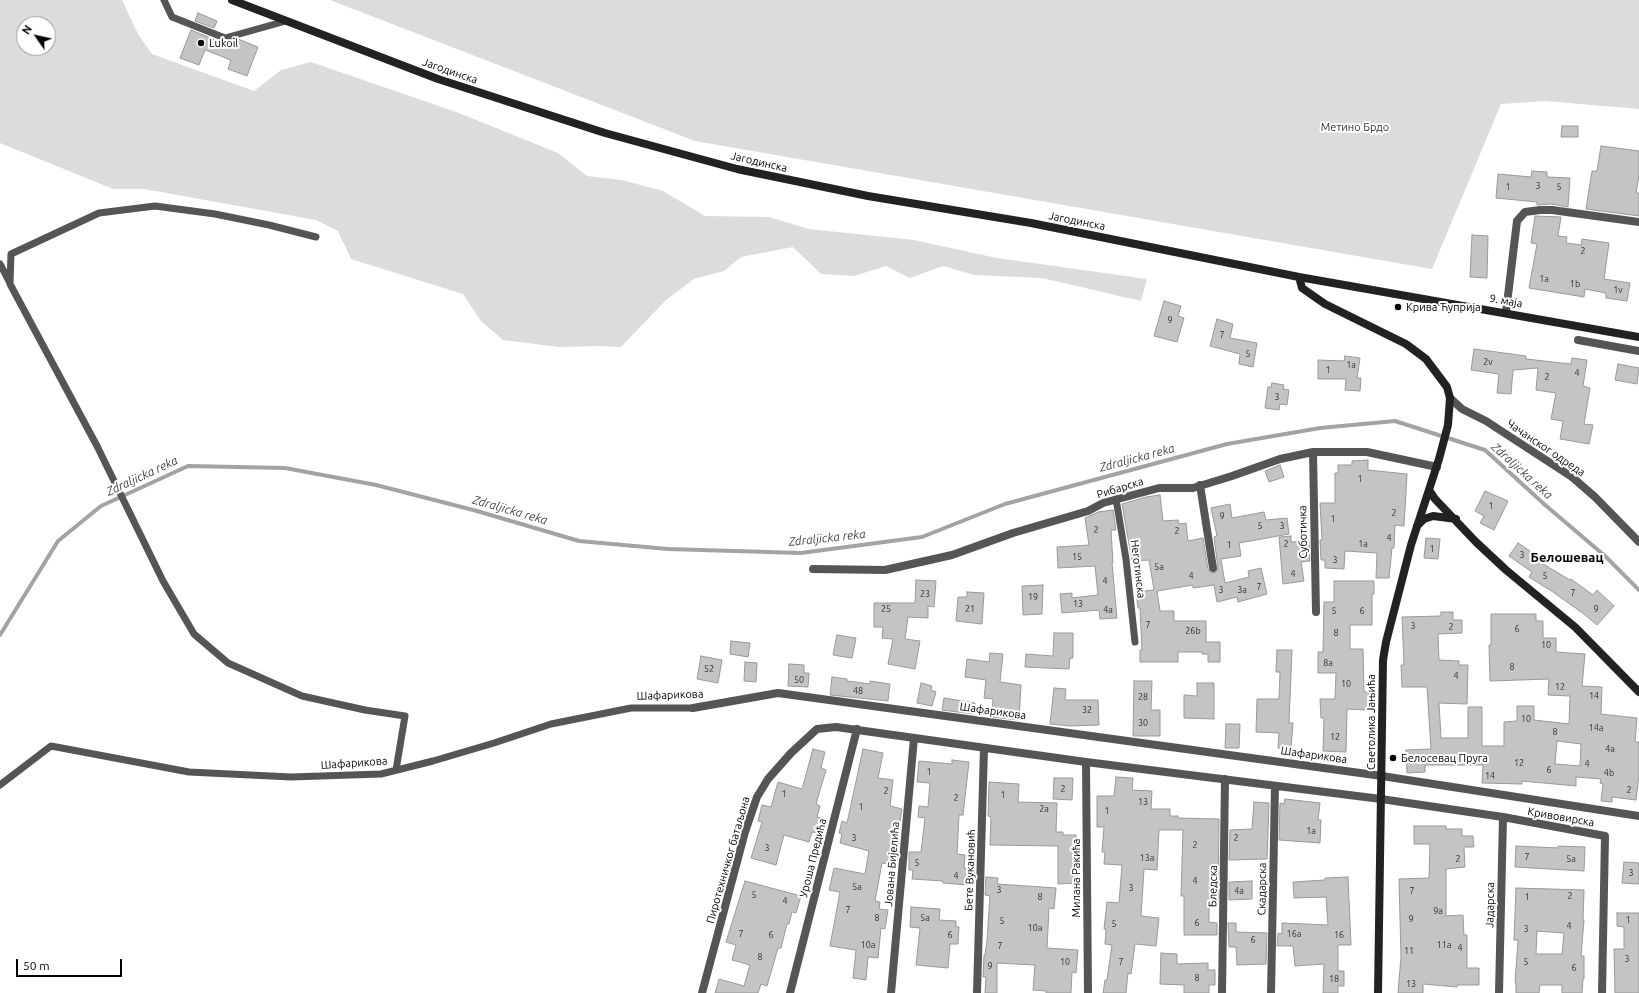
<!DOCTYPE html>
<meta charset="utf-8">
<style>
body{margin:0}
#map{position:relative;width:1639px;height:993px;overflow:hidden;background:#fff;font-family:Ubuntu,sans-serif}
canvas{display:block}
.north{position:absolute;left:16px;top:16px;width:40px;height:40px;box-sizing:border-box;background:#fff;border:1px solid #999;border-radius:50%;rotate:304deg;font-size:11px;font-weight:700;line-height:16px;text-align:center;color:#000}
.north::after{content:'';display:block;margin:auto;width:14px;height:18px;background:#000;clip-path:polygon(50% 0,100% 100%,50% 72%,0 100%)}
.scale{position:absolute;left:16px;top:959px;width:106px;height:18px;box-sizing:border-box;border:2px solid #000;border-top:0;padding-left:5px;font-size:12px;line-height:14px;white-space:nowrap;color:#000;-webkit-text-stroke:3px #fff;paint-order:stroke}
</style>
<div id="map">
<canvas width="1639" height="993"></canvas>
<div class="north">N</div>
<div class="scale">50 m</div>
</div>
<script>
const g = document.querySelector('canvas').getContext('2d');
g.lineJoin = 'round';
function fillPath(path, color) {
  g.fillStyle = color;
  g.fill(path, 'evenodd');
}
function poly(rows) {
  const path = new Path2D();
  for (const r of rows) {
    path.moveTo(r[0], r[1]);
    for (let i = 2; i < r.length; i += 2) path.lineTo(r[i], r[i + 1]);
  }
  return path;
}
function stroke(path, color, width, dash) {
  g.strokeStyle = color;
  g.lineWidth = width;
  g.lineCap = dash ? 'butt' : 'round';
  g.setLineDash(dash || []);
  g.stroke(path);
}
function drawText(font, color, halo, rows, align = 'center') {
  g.font = font + ' Ubuntu,sans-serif';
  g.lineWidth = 4;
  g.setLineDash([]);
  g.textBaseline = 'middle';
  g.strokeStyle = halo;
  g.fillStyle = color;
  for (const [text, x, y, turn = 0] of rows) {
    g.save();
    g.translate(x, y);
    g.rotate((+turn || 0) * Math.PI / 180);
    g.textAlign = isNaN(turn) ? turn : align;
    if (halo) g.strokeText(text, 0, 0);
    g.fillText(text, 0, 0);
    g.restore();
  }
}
fillPath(poly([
 [0,0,122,0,138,34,152,54,254,91,281,70,311,62,459,113,558,153,587,176,622,180,663,191,705,216,769,217,809,229,914,240,997,258,1147,279,1141,301,1042,278,974,275,943,266,910,278,886,266,854,276,821,274,793,247,741,257,724,271,694,279,666,300,621,347,600,346,559,347,503,340,481,321,463,294,351,259,338,231,316,220,144,189,113,189,0,143],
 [24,24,48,24,48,48,24,48],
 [330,0,1639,0,1639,109,1545,101,1501,104,1432,269,695,141]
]), '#dcdcdc');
stroke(poly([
 [0,635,58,541,101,506,188,466,285,468,376,485,477,511,579,541,668,549,801,553,922,537,1005,504,1227,444,1320,428,1395,421,1485,450,1544,504,1605,556,1639,590]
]), '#a3a3a3', 4);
const building = poly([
 [198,13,217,21,214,28,195,21,198,13],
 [191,30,223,43,229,42,236,45,238,39,258,47,247,76,228,69,231,60,205,50,199,65,180,58,191,30],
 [1562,126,1578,126,1578,137,1561,137,1562,126],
 [1601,146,1639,151,1639,175,1636,193,1639,193,1639,216,1586,209,1592,171,1597,171,1601,146],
 [1532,171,1547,172,1547,177,1570,178,1568,207,1552,204,1537,205,1537,202,1496,198,1498,174,1531,177,1532,171],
 [1535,216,1561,217,1558,236,1567,237,1566,243,1581,245,1582,239,1609,243,1604,279,1630,283,1627,301,1606,298,1606,293,1585,289,1584,297,1529,288,1537,244,1531,243,1535,216],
 [1472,235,1488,236,1487,278,1470,277,1472,235],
 [1164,301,1181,306,1178,316,1184,318,1177,342,1154,336,1164,301],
 [1217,319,1233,324,1230,338,1257,343,1253,367,1239,364,1240,354,1210,346,1217,319],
 [1474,349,1526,356,1526,359,1571,364,1572,358,1587,360,1583,386,1590,388,1584,424,1593,425,1589,444,1560,439,1563,421,1551,419,1556,393,1536,390,1538,368,1513,370,1511,394,1497,393,1499,374,1471,370,1474,349],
 [1345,356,1360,358,1357,378,1361,378,1360,391,1345,390,1346,379,1318,379,1318,360,1344,361,1345,356],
 [1618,364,1639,368,1637,384,1615,380,1618,364],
 [1272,383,1284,385,1283,389,1289,390,1287,405,1280,404,1279,410,1265,408,1268,387,1271,387,1272,383],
 [1368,460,1368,470,1407,474,1404,526,1395,525,1394,548,1392,548,1389,578,1376,578,1377,553,1345,551,1344,569,1325,568,1325,560,1321,560,1320,540,1322,540,1320,503,1335,503,1335,473,1338,473,1338,465,1352,465,1352,461,1368,460],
 [1280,465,1284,477,1269,482,1265,471,1280,465],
 [1485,491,1508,501,1494,530,1480,523,1484,516,1475,511,1485,491],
 [1160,495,1163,521,1178,520,1179,524,1186,523,1188,541,1203,538,1208,569,1211,573,1217,572,1218,568,1214,537,1217,536,1211,508,1230,504,1232,518,1264,512,1266,520,1287,518,1289,534,1239,543,1241,556,1221,559,1225,583,1249,577,1248,571,1261,568,1267,594,1238,602,1237,597,1217,602,1214,585,1193,588,1193,585,1157,591,1160,611,1174,611,1174,621,1206,621,1206,642,1220,642,1220,662,1208,662,1208,654,1202,654,1202,652,1178,652,1178,662,1140,662,1140,650,1142,650,1140,608,1138,608,1136,592,1154,590,1149,560,1132,561,1122,504,1146,497,1160,495],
 [1113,510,1116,530,1111,530,1113,563,1112,563,1117,618,1100,619,1099,610,1062,613,1060,594,1072,593,1072,598,1098,595,1095,566,1058,568,1057,547,1089,545,1085,518,1098,512,1113,510],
 [1291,536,1291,542,1309,541,1310,561,1301,562,1304,581,1283,584,1279,537,1291,536],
 [1426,538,1440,539,1438,559,1424,558,1426,538],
 [1518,543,1536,555,1533,558,1570,580,1571,579,1593,595,1597,590,1614,606,1597,625,1584,614,1553,592,1529,577,1532,572,1509,556,1518,543],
 [916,580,936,581,934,607,928,606,928,618,908,617,905,639,920,641,915,669,888,664,893,639,882,638,883,627,874,627,874,603,915,603,916,580],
 [1334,581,1374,581,1374,594,1372,594,1372,625,1350,625,1350,649,1363,649,1364,692,1369,692,1368,710,1347,709,1346,752,1323,751,1324,718,1321,718,1320,699,1335,699,1336,673,1318,673,1318,652,1323,652,1324,602,1334,602,1334,581],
 [1043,585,1042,614,1023,615,1022,586,1043,585],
 [967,592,984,593,982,624,956,621,958,597,967,597,967,592],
 [1441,612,1453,612,1453,620,1462,620,1462,633,1438,634,1439,660,1459,661,1459,665,1468,665,1467,704,1439,703,1441,738,1468,738,1468,707,1482,707,1482,746,1504,746,1504,722,1517,721,1517,706,1534,706,1534,720,1569,724,1570,696,1548,695,1549,679,1490,681,1489,645,1491,645,1491,614,1536,614,1536,621,1543,621,1543,638,1556,638,1556,652,1585,654,1582,686,1602,687,1601,714,1637,718,1635,742,1639,742,1639,775,1636,800,1612,797,1612,802,1601,801,1603,784,1600,783,1601,779,1576,777,1576,786,1522,781,1522,784,1482,783,1483,765,1425,765,1425,772,1407,773,1406,750,1431,749,1427,687,1402,687,1401,665,1404,665,1402,617,1441,616,1441,612],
 [1557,741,1581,744,1580,766,1555,764,1557,741],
 [1054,633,1073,633,1073,658,1070,658,1069,669,1025,667,1026,654,1053,656,1054,633],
 [837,635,856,638,852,658,833,655,837,635],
 [731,641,750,643,748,657,730,654,731,641],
 [1277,650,1292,650,1289,723,1293,723,1291,748,1278,748,1279,733,1256,732,1257,699,1279,699,1280,672,1276,672,1277,650],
 [990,653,1003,654,1000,682,1021,685,1019,720,992,717,993,699,984,698,986,680,965,677,967,659,989,662,990,653],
 [701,656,722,660,718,683,697,679,701,656],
 [745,662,757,663,756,682,744,681,745,662],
 [789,664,804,665,804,673,809,673,808,687,788,686,789,664],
 [832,677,847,679,847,681,870,684,870,681,890,684,888,701,830,695,832,677],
 [1134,681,1152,681,1151,710,1160,710,1160,736,1133,736,1134,681],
 [921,683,932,686,931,690,936,692,932,706,917,703,921,683],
 [1197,683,1214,683,1214,719,1184,718,1184,695,1197,696,1197,683],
 [1054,688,1066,689,1065,700,1098,700,1099,725,1070,726,1050,724,1054,688],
 [944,698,975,703,974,714,942,710,944,698],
 [1226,724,1240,724,1239,748,1225,748,1226,724],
 [813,749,825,752,821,768,826,770,816,804,820,806,817,817,821,818,816,833,812,832,809,842,784,835,776,865,751,858,762,822,758,821,762,805,771,807,778,782,802,789,813,749],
 [863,749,883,753,878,778,893,780,890,806,902,809,897,840,899,840,897,861,888,860,887,864,882,863,875,901,880,902,879,909,888,910,885,929,881,928,878,958,868,957,866,980,853,978,856,950,830,946,840,892,829,890,834,868,865,874,869,851,840,843,842,834,839,833,842,821,847,823,863,749],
 [952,760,969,762,963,815,959,815,957,854,965,855,964,868,969,869,968,885,943,883,943,881,912,879,913,870,909,870,909,852,921,852,925,818,918,817,919,806,928,807,930,783,917,782,919,761,952,764,952,760],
 [1116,777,1133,778,1132,790,1152,791,1151,809,1170,809,1170,816,1178,816,1178,818,1219,819,1218,900,1209,900,1209,922,1217,923,1217,935,1184,935,1184,896,1181,896,1183,830,1159,830,1157,870,1144,869,1141,916,1159,918,1156,946,1135,944,1131,974,1128,973,1126,993,1103,993,1105,980,1107,980,1112,945,1105,944,1106,929,1104,929,1107,902,1119,903,1122,865,1104,864,1105,852,1102,852,1104,827,1097,827,1097,796,1114,796,1116,777],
 [1054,778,1073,778,1072,800,1053,799,1054,778],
 [989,782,1019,784,1018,802,1057,803,1056,832,1063,832,1063,835,1076,835,1078,883,1058,884,1058,846,990,845,991,817,988,816,989,782],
 [1285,799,1320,803,1318,820,1321,820,1320,843,1279,840,1280,803,1284,804,1285,799],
 [1254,802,1269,803,1267,859,1229,860,1230,830,1252,829,1254,802],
 [1414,826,1446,826,1446,829,1462,829,1462,836,1473,836,1474,847,1464,847,1465,867,1446,869,1446,916,1463,915,1464,935,1467,935,1467,968,1479,968,1479,985,1457,985,1457,987,1423,984,1423,993,1398,993,1401,957,1399,879,1429,878,1430,844,1414,844,1414,826],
 [1516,846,1558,848,1558,846,1585,847,1584,871,1515,867,1516,846],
 [1624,862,1639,863,1639,884,1622,883,1624,862],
 [986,877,998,878,997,884,1056,888,1054,909,1049,908,1047,948,1078,950,1076,973,1072,972,1071,993,1046,993,1046,991,1033,990,1035,965,997,963,997,993,985,993,986,977,983,977,984,955,985,955,987,941,990,896,985,895,986,877],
 [1348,877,1351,945,1338,945,1338,971,1344,971,1344,986,1338,986,1338,993,1323,993,1324,964,1295,966,1293,946,1277,946,1278,933,1282,934,1282,923,1328,925,1326,897,1294,898,1293,882,1325,880,1325,878,1348,877],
 [745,881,801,896,796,913,792,912,789,924,787,924,781,948,778,948,767,986,761,984,758,993,715,993,719,979,744,986,750,965,732,960,736,945,726,942,745,881],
 [1252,881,1252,899,1229,900,1229,882,1252,881],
 [1516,888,1584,890,1583,920,1584,920,1581,956,1584,956,1584,979,1583,979,1582,993,1562,993,1562,985,1540,985,1539,993,1516,993,1516,983,1515,983,1518,940,1514,940,1516,888],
 [1537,931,1564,933,1562,954,1536,954,1537,931],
 [911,907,940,909,939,920,956,921,956,927,959,927,958,944,950,944,948,968,916,965,920,928,910,927,911,907],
 [1617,913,1639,913,1639,993,1615,993,1614,949,1624,949,1624,927,1617,926,1617,913],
 [1228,923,1236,923,1236,932,1267,933,1266,964,1237,965,1236,947,1229,947,1228,923],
 [1161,953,1177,954,1177,964,1208,963,1208,970,1215,970,1215,985,1209,985,1209,993,1184,993,1184,985,1160,984,1161,953]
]);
fillPath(building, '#c4c4c4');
stroke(building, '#999', 1);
stroke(poly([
 [164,0,172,17,225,38,286,21],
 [316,237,269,225,215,214,155,206,99,213,11,254,10,284,97,446,163,581,194,634,228,663,302,696,365,710,405,716,396,770],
 [0,264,10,283],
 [1116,499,1126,559,1135,642],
 [0,785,51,746,189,772,291,777,381,774,433,761,494,743,551,724,631,708,693,708]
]), '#555', 7);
stroke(poly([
 [1506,312,1517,221,1525,212,1540,210,1552,210,1639,222],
 [1578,340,1639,351],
 [1450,398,1462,409,1486,421,1572,477,1595,497,1639,542],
 [1313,452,1316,612],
 [1200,485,1213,568],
 [813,569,885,570,952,555,1013,533,1088,511,1103,503,1159,488,1193,488,1232,476,1280,459,1313,452,1367,452,1437,467],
 [693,708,778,693,1382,776,1639,816],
 [1086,762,1088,993],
 [702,993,745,832,757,797,768,779,791,753,817,729,836,727,1086,762,1381,799,1503,817,1605,836,1602,993],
 [790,993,857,729],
 [891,993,914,738],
 [977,993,984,748],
 [1222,993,1225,779],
 [1271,993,1275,786],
 [1499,993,1503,817]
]), '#555', 8);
stroke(poly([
 [232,0,438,79,605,133,737,169,868,196,1031,223,1299,277,1639,337],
 [1299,277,1302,288,1325,304,1406,344,1426,359,1447,387,1450,398,1448,425,1439,459,1411,545,1386,642,1383,660,1378,993],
 [1429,490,1435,499,1476,542,1506,570,1575,627,1639,692],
 [1417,526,1424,519,1433,516,1456,519]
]), '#222', 8);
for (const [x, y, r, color] of [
 [201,43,4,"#000"],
 [1398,307,4,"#000"],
 [1393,758,4,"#000"]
]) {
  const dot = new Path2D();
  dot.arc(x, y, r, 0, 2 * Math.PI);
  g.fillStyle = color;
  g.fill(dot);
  stroke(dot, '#fff', 1.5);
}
drawText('9px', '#313131', null, [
 ["3",1538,186],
 ["1",1508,187],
 ["5",1559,187],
 ["2",1583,251],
 ["1a",1544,279],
 ["1b",1575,284],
 ["1v",1618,290],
 ["9",1170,320],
 ["7",1222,335],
 ["5",1248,354],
 ["2v",1488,362],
 ["1a",1351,365],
 ["1",1328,370],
 ["4",1577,373],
 ["2",1547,377],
 ["3",1277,397],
 ["1",1360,479],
 ["1",1491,506],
 ["2",1394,513],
 ["9",1222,516],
 ["1",1333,519],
 ["5",1260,526],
 ["3",1282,526],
 ["2",1096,530],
 ["2",1177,531],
 ["4",1389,538],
 ["2",1286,544],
 ["1a",1363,544],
 ["1",1229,545],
 ["1",1432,549],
 ["3",1522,555],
 ["15",1077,557],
 ["3",1335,560],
 ["5a",1159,567],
 ["4",1293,574],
 ["4",1191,576],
 ["5",1545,576],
 ["4",1105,581],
 ["7",1259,587],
 ["3",1221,590],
 ["3a",1242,590],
 ["7",1573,593],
 ["23",925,594],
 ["19",1033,597],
 ["13",1078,604],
 ["25",886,609],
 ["21",970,609],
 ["9",1596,609],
 ["4a",1108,610],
 ["5",1334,611],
 ["6",1362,611],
 ["7",1148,625],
 ["3",1413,626],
 ["2",1451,627],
 ["6",1517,629],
 ["26b",1193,631],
 ["8",1336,633],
 ["10",1546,645],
 ["8a",1328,663],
 ["8",1512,667],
 ["52",709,669],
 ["4",1456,676],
 ["50",799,680],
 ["10",1346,684],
 ["12",1560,687],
 ["48",858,691],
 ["14",1594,696],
 ["28",1143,697],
 ["32",1087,710],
 ["10",1526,719],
 ["30",1143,723],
 ["14a",1596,728],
 ["8",1555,732],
 ["12",1335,737],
 ["4a",1610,749],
 ["12",1519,763],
 ["4",1587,764],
 ["6",1549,770],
 ["1",929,772],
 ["4b",1609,773],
 ["14",1490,776],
 ["2",1063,789],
 ["2",1629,790],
 ["2",886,791],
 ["1",784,794],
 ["1",1003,795],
 ["2",956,798],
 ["13",1143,802],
 ["1",861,807],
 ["2a",1044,809],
 ["1",1107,811],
 ["1a",1311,831],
 ["3",854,838],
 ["2",1236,838],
 ["2",1195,845],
 ["3",767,848],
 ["7",1527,857],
 ["13a",1147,858],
 ["2",1458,859],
 ["5a",1571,859],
 ["5",917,863],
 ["3",1631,873],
 ["4",956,876],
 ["4",1195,881],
 ["5a",857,887],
 ["3",1131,888],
 ["3",999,890],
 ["4a",1239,891],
 ["7",1412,891],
 ["5",754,895],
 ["2",1570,896],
 ["8",1040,897],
 ["1",1527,897],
 ["4",785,901],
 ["7",848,910],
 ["9a",1438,911],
 ["8",877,918],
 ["5a",925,918],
 ["9",1411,919],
 ["1",1628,920],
 ["5",1002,921],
 ["6",1197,923],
 ["5",1114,924],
 ["4",1569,926],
 ["10a",1035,928],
 ["3",1526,929],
 ["7",741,934],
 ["16a",1294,934],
 ["6",771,935],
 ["6",950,935],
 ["16",1339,935],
 ["6",1253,940],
 ["10a",868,945],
 ["11a",1444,945],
 ["7",1000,946],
 ["4",1460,948],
 ["11",1409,951],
 ["8",760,957],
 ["3",1627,959],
 ["10",1065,962],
 ["7",1121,962],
 ["5",1526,962],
 ["9",990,966],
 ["6",1574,968],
 ["8",1197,978],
 ["18",1334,979],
 ["13",1411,984]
]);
drawText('11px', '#000', '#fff', [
 ["Lukoil",209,43],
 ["Крива Ћуприја",1406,307],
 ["Белосевац Пруга",1401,758]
], 'left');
drawText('11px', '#000', '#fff', [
 ["Јагодинска",450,71,19],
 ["Јагодинска",759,162,13],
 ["Јагодинска",1077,221,11],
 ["9. маја",1506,301,10],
 ["Чачанског одреда",1546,448,34],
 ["Рибарска",1120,488,-17],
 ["Суботичка",1303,532,-91],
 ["Неготинска",1138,569,83],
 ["Шафарикова",670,695,-2],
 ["Шафарикова",993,711,8],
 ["Светолика Јањића",1371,722,-90],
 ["Шафарикова",1314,755,8],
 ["Шафарикова",354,763,-4],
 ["Кривовирска",1561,817,10],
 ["Уроша Предића",813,858,-76],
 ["Пиротехничког батаљона",728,860,-74],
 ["Јована Бијелића",892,864,-85],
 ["Бете Вукановић",970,870,-88],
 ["Милана Ракића",1076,878,-90],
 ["Бледска",1213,886,-89],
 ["Скадарска",1262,889,-89],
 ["Јадарска",1490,905,-89]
]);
drawText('11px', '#333', '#fff', [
 ["Метино Брдо",1355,127]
]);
drawText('italic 12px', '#444', '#fff', [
 ["Zdraljicka reka",1137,458,-15],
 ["Zdraljicka reka",1522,471,42],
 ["Zdraljicka reka",142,476,-25],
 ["Zdraljicka reka",510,510,16],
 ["Zdraljicka reka",827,538,-6]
]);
drawText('bold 13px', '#000', '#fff', [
 ["Белошевац",1567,558]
]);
</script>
